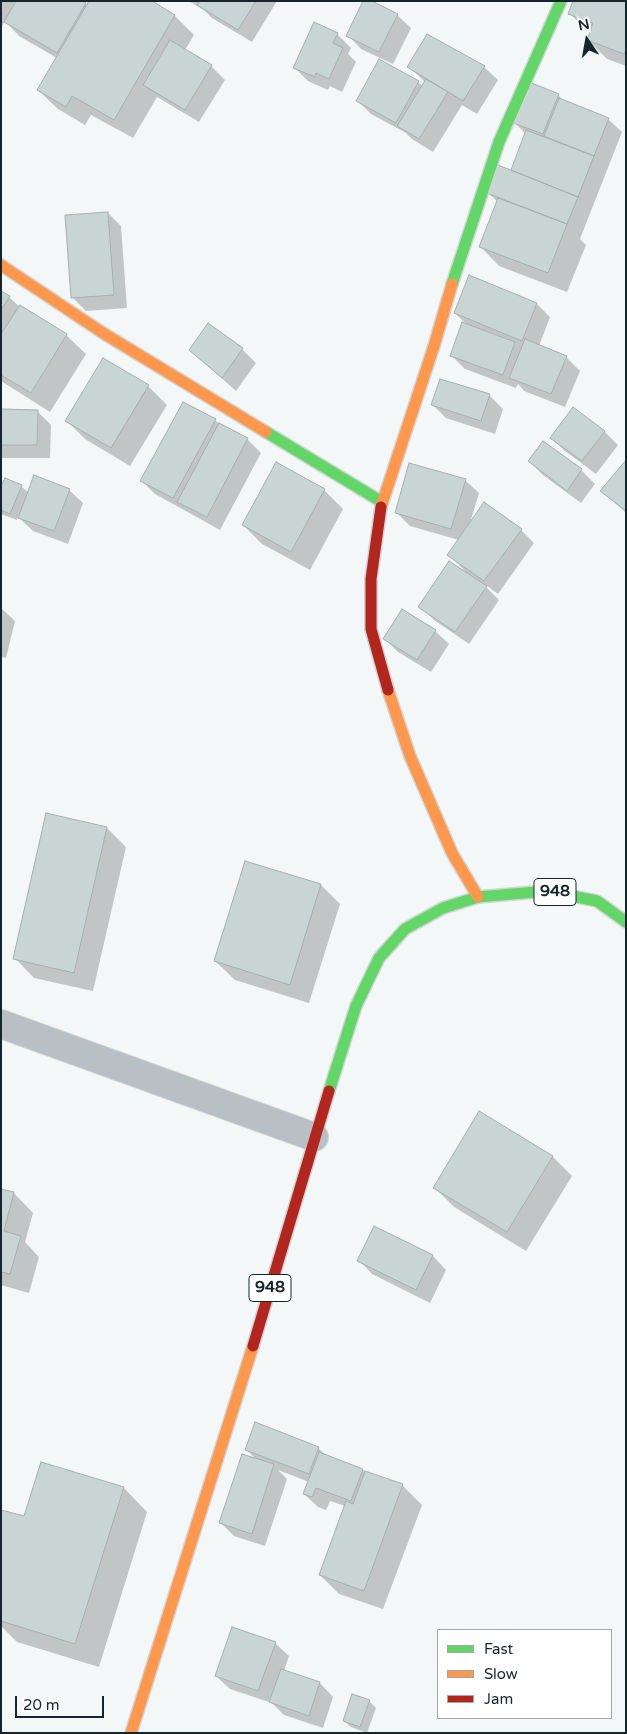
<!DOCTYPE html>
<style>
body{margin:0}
#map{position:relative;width:627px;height:1734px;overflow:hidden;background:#f3f7f8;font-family:"Varela Round",sans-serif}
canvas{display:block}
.frame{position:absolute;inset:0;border:2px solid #15252b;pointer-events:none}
.legend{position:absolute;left:437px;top:1629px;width:175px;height:90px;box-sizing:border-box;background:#fff;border:1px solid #a1a8aa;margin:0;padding:6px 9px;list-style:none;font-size:15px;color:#15252b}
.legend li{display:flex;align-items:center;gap:10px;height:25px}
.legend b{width:25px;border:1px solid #a1a8aa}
.north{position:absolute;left:562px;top:15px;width:50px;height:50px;-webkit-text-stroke:4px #fff;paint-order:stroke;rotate:348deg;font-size:14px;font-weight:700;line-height:20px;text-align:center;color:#15252b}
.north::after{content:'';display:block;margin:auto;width:18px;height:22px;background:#15252b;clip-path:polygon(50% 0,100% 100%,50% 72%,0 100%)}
.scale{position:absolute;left:15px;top:1696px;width:89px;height:22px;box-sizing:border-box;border:2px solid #15252b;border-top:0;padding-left:6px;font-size:15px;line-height:18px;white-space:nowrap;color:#15252b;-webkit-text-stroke:4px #fff;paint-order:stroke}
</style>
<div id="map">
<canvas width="627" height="1734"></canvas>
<div class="frame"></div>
<ul class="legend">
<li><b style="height:6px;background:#63d668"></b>Fast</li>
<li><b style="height:6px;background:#ff974d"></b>Slow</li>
<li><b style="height:6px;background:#b3261e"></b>Jam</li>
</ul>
<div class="north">N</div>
<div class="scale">20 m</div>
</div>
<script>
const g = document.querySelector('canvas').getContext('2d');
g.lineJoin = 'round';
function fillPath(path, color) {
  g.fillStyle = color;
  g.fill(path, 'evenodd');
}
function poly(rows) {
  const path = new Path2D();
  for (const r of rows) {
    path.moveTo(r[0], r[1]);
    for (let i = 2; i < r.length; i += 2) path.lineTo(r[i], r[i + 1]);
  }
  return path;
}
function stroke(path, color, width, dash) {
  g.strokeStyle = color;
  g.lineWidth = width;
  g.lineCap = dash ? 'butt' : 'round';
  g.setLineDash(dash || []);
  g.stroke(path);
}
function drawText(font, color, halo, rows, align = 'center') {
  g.font = font + ' "Varela Round",sans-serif';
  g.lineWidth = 4.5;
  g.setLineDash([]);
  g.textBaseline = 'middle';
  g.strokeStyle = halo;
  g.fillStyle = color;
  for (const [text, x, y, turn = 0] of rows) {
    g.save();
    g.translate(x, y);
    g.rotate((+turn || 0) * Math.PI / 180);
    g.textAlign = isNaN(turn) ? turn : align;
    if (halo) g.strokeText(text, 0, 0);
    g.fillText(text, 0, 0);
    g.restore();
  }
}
fillPath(poly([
 [1,1,15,1,13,6,14,7,81,1,88,6,150,1,175,16,194,35,185,50,211,66,225,80,199,122,157,97,133,138,91,115,85,125,58,109,38,90,57,58,19,36,5,21,1,28],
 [189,1,277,1,252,42,212,18,205,11],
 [626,1,626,66,607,59,588,40,590,33,570,14],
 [397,15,411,28,393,64,361,49,348,35],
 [337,34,351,48,348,54,356,62,342,92,330,86,328,90,308,81,295,68],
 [409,67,484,67,498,80,477,114,462,105,433,152,412,139,406,133,371,114,357,100,418,82,423,86,425,82],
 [558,95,566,103,608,119,622,132,580,239,586,245,567,292,499,266,480,246,498,202,488,193,511,172,526,134,514,122],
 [108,213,121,226,127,308,86,311,72,297],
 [1,292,9,297,20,307,66,335,86,354,50,412,1,381],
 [537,304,550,317,539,346,566,357,580,371,565,407,524,391,518,384,516,388,465,369,451,355,468,326,455,313],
 [242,349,256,363,236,391,190,350],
 [440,380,490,396,503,409,495,434,446,418,433,405],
 [148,386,167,405,130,466,85,439,66,420],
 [1,411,37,411,51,425,50,458,1,458],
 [215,420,221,426,247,439,261,453,220,530,155,494,142,481],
 [604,431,618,445,596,474,565,451,551,438],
 [544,442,581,470,595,484,581,503,543,475,529,461],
 [626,462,626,513,602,491],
 [465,480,479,493,470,523,521,530,534,543,498,594,486,585,485,586,499,600,469,644,434,620,420,607,466,572,448,554,459,540,410,526,397,513],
 [21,486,29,493,69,490,83,503,68,544,33,531,18,517,17,520,1,514,1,490],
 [324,490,343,509,310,570,262,544,243,525],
 [1,608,15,621,6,658,1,657],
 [435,631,449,644,431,672,398,652,385,639],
 [107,828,126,847,93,991,34,978,15,958],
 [246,862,321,885,340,904,309,1003,235,980,215,961],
 [480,1113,553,1157,572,1176,526,1251,454,1207,434,1187],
 [1,1190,14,1193,33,1213,25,1242,39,1257,29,1293,1,1285],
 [375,1228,433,1256,446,1270,430,1303,372,1274,359,1260],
 [318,1448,327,1456,403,1486,422,1505,383,1609,339,1594,320,1575,345,1506,330,1501,326,1510,318,1507,304,1494,309,1482,278,1470,287,1479,265,1546,234,1536,220,1522,257,1460,246,1449],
 [42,1463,124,1488,147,1512,99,1667,17,1642,1,1626,1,1511,25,1518],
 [275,1643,289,1656,284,1671,320,1683,333,1697,323,1728,284,1715,272,1703,230,1689,216,1676],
 [369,1701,376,1708,367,1733,351,1727,344,1721]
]), '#0003');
const building = poly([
 [16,1,83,1,86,3,57,53,4,22,16,1],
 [89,1,152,1,175,15,114,120,72,96,66,107,37,90,89,1],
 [200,1,256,1,238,30,197,5,200,1],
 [363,1,372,1,398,14,379,52,346,36,363,1],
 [573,1,626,1,626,50,624,54,587,40,593,23,568,14,573,1],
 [314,22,338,33,333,43,343,48,329,79,316,73,315,77,293,68,314,22],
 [427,34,485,66,463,101,407,67,427,34],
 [170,40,212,65,185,110,143,85,170,40],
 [379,59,419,81,396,123,356,101,379,59],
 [426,79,448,92,419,139,397,126,426,79],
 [529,82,559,94,543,134,513,123,529,82],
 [559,98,609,118,594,156,544,136,559,98],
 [526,130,594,156,578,197,511,170,526,130],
 [498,165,578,197,567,224,487,193,498,165],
 [498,198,567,224,548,273,479,247,498,198],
 [108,212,114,295,71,298,65,215,108,212],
 [469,275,537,303,522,341,454,313,469,275],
 [1,291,10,296,1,310,1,291],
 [20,305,67,334,31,393,1,375,1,334,20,305],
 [462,322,515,342,503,375,450,356,462,322],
 [208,323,243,348,222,378,189,350,208,323],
 [525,339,567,356,551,394,509,378,525,339],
 [103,358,149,385,111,448,65,421,103,358],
 [440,379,490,394,481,421,431,405,440,379],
 [183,402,216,419,173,498,140,481,183,402],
 [573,407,605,431,582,461,550,438,573,407],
 [1,409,38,410,37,445,1,445,1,409],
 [219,423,248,438,207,517,177,502,219,423],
 [543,441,582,469,567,491,528,461,543,441],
 [626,460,626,511,600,491,626,460],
 [276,462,325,489,291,552,242,525,276,462],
 [409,463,466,479,451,529,395,513,409,463],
 [34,475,70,489,54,531,18,518,34,475],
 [5,478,22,485,10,514,1,510,1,486,5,478],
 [484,502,522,529,484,581,447,555,484,502],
 [449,561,487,586,455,632,418,607,449,561],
 [402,609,436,630,417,660,383,639,402,609],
 [46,813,107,827,74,973,13,959,46,813],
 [245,861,321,884,290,985,214,961,245,861],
 [479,1111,553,1156,507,1232,433,1188,479,1111],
 [1,1189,14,1192,4,1231,21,1236,10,1274,1,1272,1,1189],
 [374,1226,433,1255,416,1290,357,1261,374,1226],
 [255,1422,319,1447,309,1474,245,1450,255,1422],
 [319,1452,363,1469,351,1501,316,1488,312,1497,303,1494,319,1452],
 [242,1454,274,1464,252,1534,219,1523,242,1454],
 [41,1462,124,1487,75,1644,1,1621,1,1510,24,1516,41,1462],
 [365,1471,403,1484,364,1591,319,1575,346,1501,353,1504,365,1471],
 [232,1627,276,1642,258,1691,215,1676,232,1627],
 [281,1669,320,1682,309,1716,269,1702,281,1669],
 [352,1694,370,1700,360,1727,343,1721,352,1694]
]);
fillPath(building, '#c9d4d5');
stroke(building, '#a5afb0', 1);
const street = poly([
 [1,1024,314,1137]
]);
const fast = poly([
 [452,284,499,142,561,1],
 [266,432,382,502],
 [329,1091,356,1006,379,958,405,929,443,908,478,897,547,891,597,901,626,922]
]);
const slow = poly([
 [1,265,103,333,266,432],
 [381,507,434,346,452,284],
 [388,690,410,756,452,853,478,897],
 [131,1733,253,1346]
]);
const jam = poly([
 [381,507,371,579,371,629,388,690],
 [253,1346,329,1091]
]);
stroke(street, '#d0d5d6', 30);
stroke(fast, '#d0d5d6', 14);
stroke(slow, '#d0d5d6', 14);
stroke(jam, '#d0d5d6', 14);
stroke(street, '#b8c0c6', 28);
stroke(fast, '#63d668', 11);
stroke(slow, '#ff974d', 11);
stroke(jam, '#b3261e', 11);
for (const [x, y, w] of [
 [555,892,42],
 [270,1288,42]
]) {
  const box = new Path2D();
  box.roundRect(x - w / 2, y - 13.5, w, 27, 4);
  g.fillStyle = '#fff';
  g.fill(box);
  stroke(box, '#15252b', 1);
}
drawText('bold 16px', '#15252b', null, [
 ["948",555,892],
 ["948",270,1288]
]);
</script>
